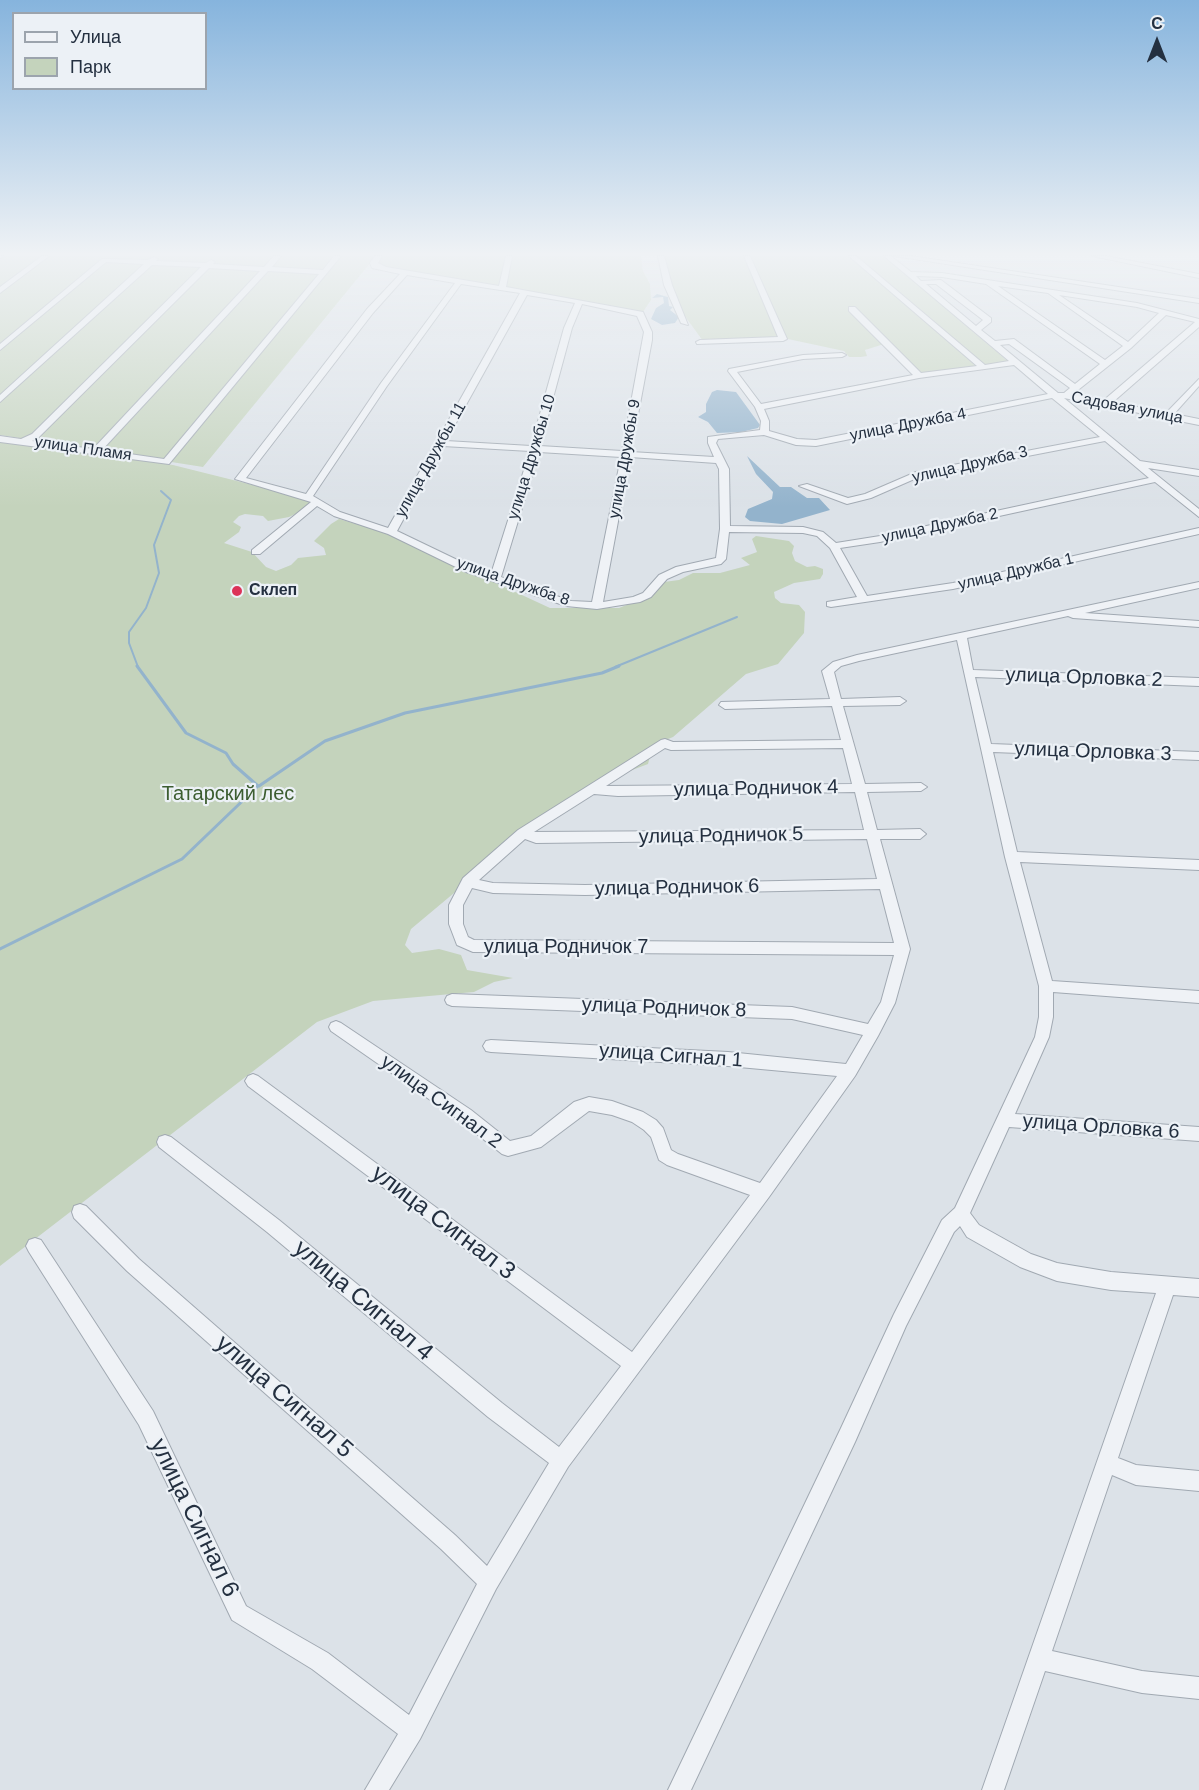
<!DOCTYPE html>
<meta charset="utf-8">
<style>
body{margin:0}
#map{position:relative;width:1199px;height:1790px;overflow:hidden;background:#dce2e8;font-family:Helvetica,sans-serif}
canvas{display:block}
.legend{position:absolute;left:12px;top:12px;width:195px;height:78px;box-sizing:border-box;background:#ecf1f6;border:2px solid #9ca4ad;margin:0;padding:8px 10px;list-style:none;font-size:18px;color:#243040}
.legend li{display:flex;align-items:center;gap:12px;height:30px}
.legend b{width:30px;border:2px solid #9ca4ad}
.north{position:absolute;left:1127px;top:12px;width:60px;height:60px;-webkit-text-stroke:4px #ecf1f6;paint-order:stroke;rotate:0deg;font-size:16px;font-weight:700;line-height:24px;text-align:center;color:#243040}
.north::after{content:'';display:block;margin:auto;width:21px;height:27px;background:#243040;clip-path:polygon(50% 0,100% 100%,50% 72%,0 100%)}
</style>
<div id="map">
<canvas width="1199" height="1790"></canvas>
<ul class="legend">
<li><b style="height:8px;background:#eff2f6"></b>Улица</li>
<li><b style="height:16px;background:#c4d3bc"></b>Парк</li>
</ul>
<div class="north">С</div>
</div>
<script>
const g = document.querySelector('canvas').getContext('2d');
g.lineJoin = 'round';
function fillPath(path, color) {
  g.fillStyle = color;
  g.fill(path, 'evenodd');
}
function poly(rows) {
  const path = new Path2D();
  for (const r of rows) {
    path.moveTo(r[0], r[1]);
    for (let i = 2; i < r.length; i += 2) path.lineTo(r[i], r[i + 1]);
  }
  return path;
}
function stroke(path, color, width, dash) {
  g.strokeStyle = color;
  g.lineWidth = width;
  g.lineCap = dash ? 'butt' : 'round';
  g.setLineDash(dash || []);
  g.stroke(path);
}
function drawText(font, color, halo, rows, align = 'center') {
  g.font = font + ' Helvetica,sans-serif';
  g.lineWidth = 4.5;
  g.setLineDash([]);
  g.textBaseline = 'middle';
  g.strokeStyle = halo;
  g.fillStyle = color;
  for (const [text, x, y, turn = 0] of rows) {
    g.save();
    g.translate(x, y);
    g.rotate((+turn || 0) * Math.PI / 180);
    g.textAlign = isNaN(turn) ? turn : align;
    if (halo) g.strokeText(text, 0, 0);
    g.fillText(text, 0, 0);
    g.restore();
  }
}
fillPath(poly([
 [0,256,376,256,203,467,0,435],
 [382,256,641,256,643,271,650,284,651,300,643,312,387,268,379,266,377,262],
 [665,256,884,256,1010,363,924,374,884,344,865,350,867,356,861,357,849,357,844,351,788,339,752,338,703,341,684,315,672,285],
 [0,440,173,465,301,497,313,503,310,507,289,517,268,521,263,516,245,514,239,516,233,522,241,527,239,532,224,543,252,552,266,567,276,571,291,565,298,558,326,555,324,548,314,541,331,524,339,519,390,534,550,608,619,608,649,596,664,582,679,580,693,573,720,573,750,565,741,558,757,552,752,539,756,536,789,541,794,546,792,553,795,561,807,567,815,566,823,569,823,574,820,579,794,583,774,592,775,598,781,603,799,605,805,612,804,633,778,664,746,674,673,737,653,745,648,764,593,785,512,835,460,888,411,929,405,945,412,953,439,949,461,955,467,970,513,978,494,982,474,992,373,1001,317,1022,0,1266]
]), '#c4d3bc');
fillPath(poly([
 [657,294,668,297,669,306,673,307,670,310,679,317,675,323,662,325,651,319,656,308,664,303,663,297,652,298],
 [717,390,736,392,760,425,758,428,741,432,717,433,708,422,698,417,706,412,706,404,712,392],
 [747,456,780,487,791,487,807,498,819,498,830,510,782,524,750,521,745,517,748,509,772,499,773,492,756,474]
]), '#93b3cc');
stroke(poly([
 [138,667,129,643,129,632,146,608,159,573,154,545,171,500,161,491],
 [615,667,737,617]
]), '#93b3cc', 2);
stroke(poly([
 [259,786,325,741,405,713,602,673,619,666],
 [0,949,182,859,258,786,233,764,226,753,186,733,137,666]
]), '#93b3cc', 3);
const minor = poly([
 [0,256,4,256,0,258,0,256],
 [42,256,49,256,0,293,0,287,42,256],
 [274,256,281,256,272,267,323,270,334,256,341,256,169,464,0,442,0,436,21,439,32,434,201,267,152,265,0,402,0,395,144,264,106,262,0,350,0,344,102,259,148,260,154,257,158,259,156,261,206,263,211,260,215,262,213,264,264,267,274,256],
 [209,268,260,271,93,449,32,441,38,438,209,268],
 [268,271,319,274,164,459,102,450,268,271],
 [375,256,382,256,378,263,386,267,499,286,506,256,512,256,506,287,643,312,652,332,652,340,631,452,714,457,708,443,708,437,760,430,761,421,755,407,728,371,729,369,803,355,842,353,846,355,842,357,803,359,737,372,761,404,913,375,849,311,849,307,855,307,921,373,977,366,849,256,856,256,985,365,1009,361,884,256,891,256,911,272,942,273,1137,303,1199,319,1199,327,1113,402,1166,413,1199,379,1199,386,1174,414,1199,419,1199,425,1064,398,1140,461,1199,470,1199,476,1148,468,1199,509,1199,517,1155,482,880,542,840,548,867,596,953,583,1199,528,1199,534,953,589,831,607,827,606,827,602,857,597,830,548,817,536,803,533,729,532,726,559,721,564,683,572,667,579,651,597,640,602,597,609,566,606,466,572,388,534,334,516,317,506,260,554,252,554,252,550,311,502,235,479,367,309,400,274,372,268,370,263,375,256],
 [407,275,455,283,381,383,306,494,246,478,373,313,407,275],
 [916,276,942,277,986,284,1100,364,1075,384,1014,339,995,341,981,330,991,322,991,318,941,280,921,281,916,276],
 [461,284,520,293,388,528,340,512,313,496,387,386,461,284],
 [926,284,936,284,983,320,976,326,926,284],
 [998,286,1048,293,1123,346,1105,360,998,286],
 [527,295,575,303,564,328,531,446,446,441,527,295],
 [1059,295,1137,307,1159,313,1128,342,1059,295],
 [582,304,637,316,644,332,622,451,540,446,572,328,582,304],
 [1166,315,1195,322,1104,400,1073,394,1131,348,1166,315],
 [1009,344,1070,388,1064,393,1058,393,1000,345,1009,344],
 [1014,365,1048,394,816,440,797,439,769,431,769,421,764,409,919,378,1014,365],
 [1052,398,1100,437,916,472,865,494,848,498,807,484,799,486,847,504,871,498,919,477,1105,441,1149,478,880,536,836,543,823,532,803,527,730,526,729,469,716,443,718,439,764,435,796,445,816,446,1052,398],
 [443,446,530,451,491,574,474,568,397,531,443,446],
 [539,452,621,457,592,602,571,601,501,577,539,452],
 [630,457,716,463,719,469,720,529,716,558,676,567,659,575,643,593,633,597,603,602,630,457],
 [658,256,664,256,672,285,688,325,681,323,664,285,658,256],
 [744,256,750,256,787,339,783,341,697,344,696,342,700,340,778,337,744,256],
 [894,256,911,256,1199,299,1199,303,894,256],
 [1092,256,1106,256,1199,274,1199,278,1092,256],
 [1199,582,1199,588,1085,613,1199,621,1199,627,1073,618,1068,616,967,638,973,670,1199,678,1199,686,975,677,991,744,1199,752,1199,760,993,752,1017,852,1199,860,1199,870,1020,862,1052,981,1199,991,1199,1003,1053,992,1053,1017,1049,1037,1015,1114,1199,1127,1199,1141,1009,1127,970,1213,979,1225,1031,1254,1057,1263,1111,1272,1199,1279,1199,1297,1173,1295,1118,1458,1136,1465,1199,1471,1199,1491,1136,1485,1112,1475,1052,1651,1142,1671,1199,1677,1199,1699,1142,1693,1045,1671,1004,1790,982,1790,1156,1293,1111,1290,1057,1281,1020,1267,967,1237,960,1226,954,1232,906,1326,855,1442,691,1790,668,1790,841,1428,894,1314,942,1220,955,1208,1035,1037,1039,1017,1039,986,1005,857,957,640,859,661,841,666,834,672,841,699,900,697,906,701,900,705,843,706,865,784,921,783,927,787,921,791,867,792,877,830,920,829,926,834,920,839,880,839,910,949,895,1003,878,1036,855,1076,769,1197,568,1467,496,1589,420,1739,389,1790,365,1790,398,1734,312,1669,232,1620,139,1425,29,1252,26,1246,29,1240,35,1238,41,1240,153,1411,246,1606,328,1653,409,1715,477,1584,441,1549,127,1271,74,1218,72,1212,74,1206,80,1204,86,1206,139,1259,455,1535,487,1566,549,1463,488,1417,267,1232,159,1147,157,1142,159,1137,165,1135,171,1137,279,1220,502,1403,559,1447,621,1366,248,1086,245,1081,248,1076,253,1074,258,1076,632,1352,750,1195,667,1165,659,1160,651,1137,644,1130,632,1122,612,1115,589,1111,541,1147,508,1156,502,1154,459,1120,331,1031,329,1027,331,1023,336,1021,341,1023,471,1110,510,1141,531,1136,574,1102,589,1097,612,1101,643,1112,656,1120,663,1128,671,1150,678,1154,760,1183,837,1076,728,1066,491,1052,486,1051,483,1046,486,1041,491,1040,728,1052,846,1064,863,1035,792,1019,452,1006,447,1004,445,1000,447,996,452,994,792,1007,868,1024,881,1002,894,955,473,952,457,945,449,924,449,905,463,878,518,830,661,740,665,739,673,742,841,740,832,706,725,709,719,705,721,702,830,699,822,671,833,662,857,655,1199,582],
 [665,748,671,750,843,748,852,784,606,786,665,748],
 [855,792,864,830,534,832,594,794,618,796,855,792],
 [525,839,536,843,867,839,877,879,585,885,493,883,479,880,525,839],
 [472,888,493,893,585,895,880,889,894,943,474,940,468,937,463,924,463,905,472,888]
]);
stroke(minor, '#a1a9b2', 2);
fillPath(minor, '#eff2f6');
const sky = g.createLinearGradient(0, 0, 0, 507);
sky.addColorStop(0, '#86b4dd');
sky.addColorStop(0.5, '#eff2f5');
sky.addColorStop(1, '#eff2f500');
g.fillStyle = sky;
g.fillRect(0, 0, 1199, 507);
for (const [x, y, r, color] of [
 [237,591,6,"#dc3358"]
]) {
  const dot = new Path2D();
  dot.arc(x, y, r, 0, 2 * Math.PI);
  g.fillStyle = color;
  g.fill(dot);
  stroke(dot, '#ecf1f6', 2);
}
drawText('16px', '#243040', '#ecf1f6', [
 ["Садовая улица",1127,408,11],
 ["улица Дружба 4",908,425,-11],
 ["улица Пламя",83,449,8],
 ["улица Дружбы 10",532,457,-73],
 ["улица Дружбы 9",625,459,-80],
 ["улица Дружбы 11",431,460,-61],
 ["улица Дружба 3",970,465,-13],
 ["улица Дружба 2",940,526,-12],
 ["улица Дружба 1",1016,572,-13],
 ["улица Дружба 8",513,582,19]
]);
drawText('bold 16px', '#243040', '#ecf1f6', [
 ["Склеп",249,591]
], 'left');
drawText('20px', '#243040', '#ecf1f6', [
 ["улица Орловка 2",1084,678,2],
 ["улица Орловка 3",1093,752,2],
 ["улица Родничок 4",756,789,-1],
 ["улица Родничок 5",721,836,-1],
 ["улица Родничок 6",677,888,-1],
 ["улица Родничок 7",566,947],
 ["улица Родничок 8",664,1008,2],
 ["улица Сигнал 1",671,1056,4],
 ["улица Сигнал 2",441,1102,36],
 ["улица Орловка 6",1101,1127,4]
]);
drawText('20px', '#3c5d30', '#ecf1f6', [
 ["Татарский лес",228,794]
]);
drawText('24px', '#243040', '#ecf1f6', [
 ["улица Сигнал 3",443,1223,37],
 ["улица Сигнал 4",363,1301,40],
 ["улица Сигнал 5",284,1397,41],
 ["улица Сигнал 6",194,1518,64]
]);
</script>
